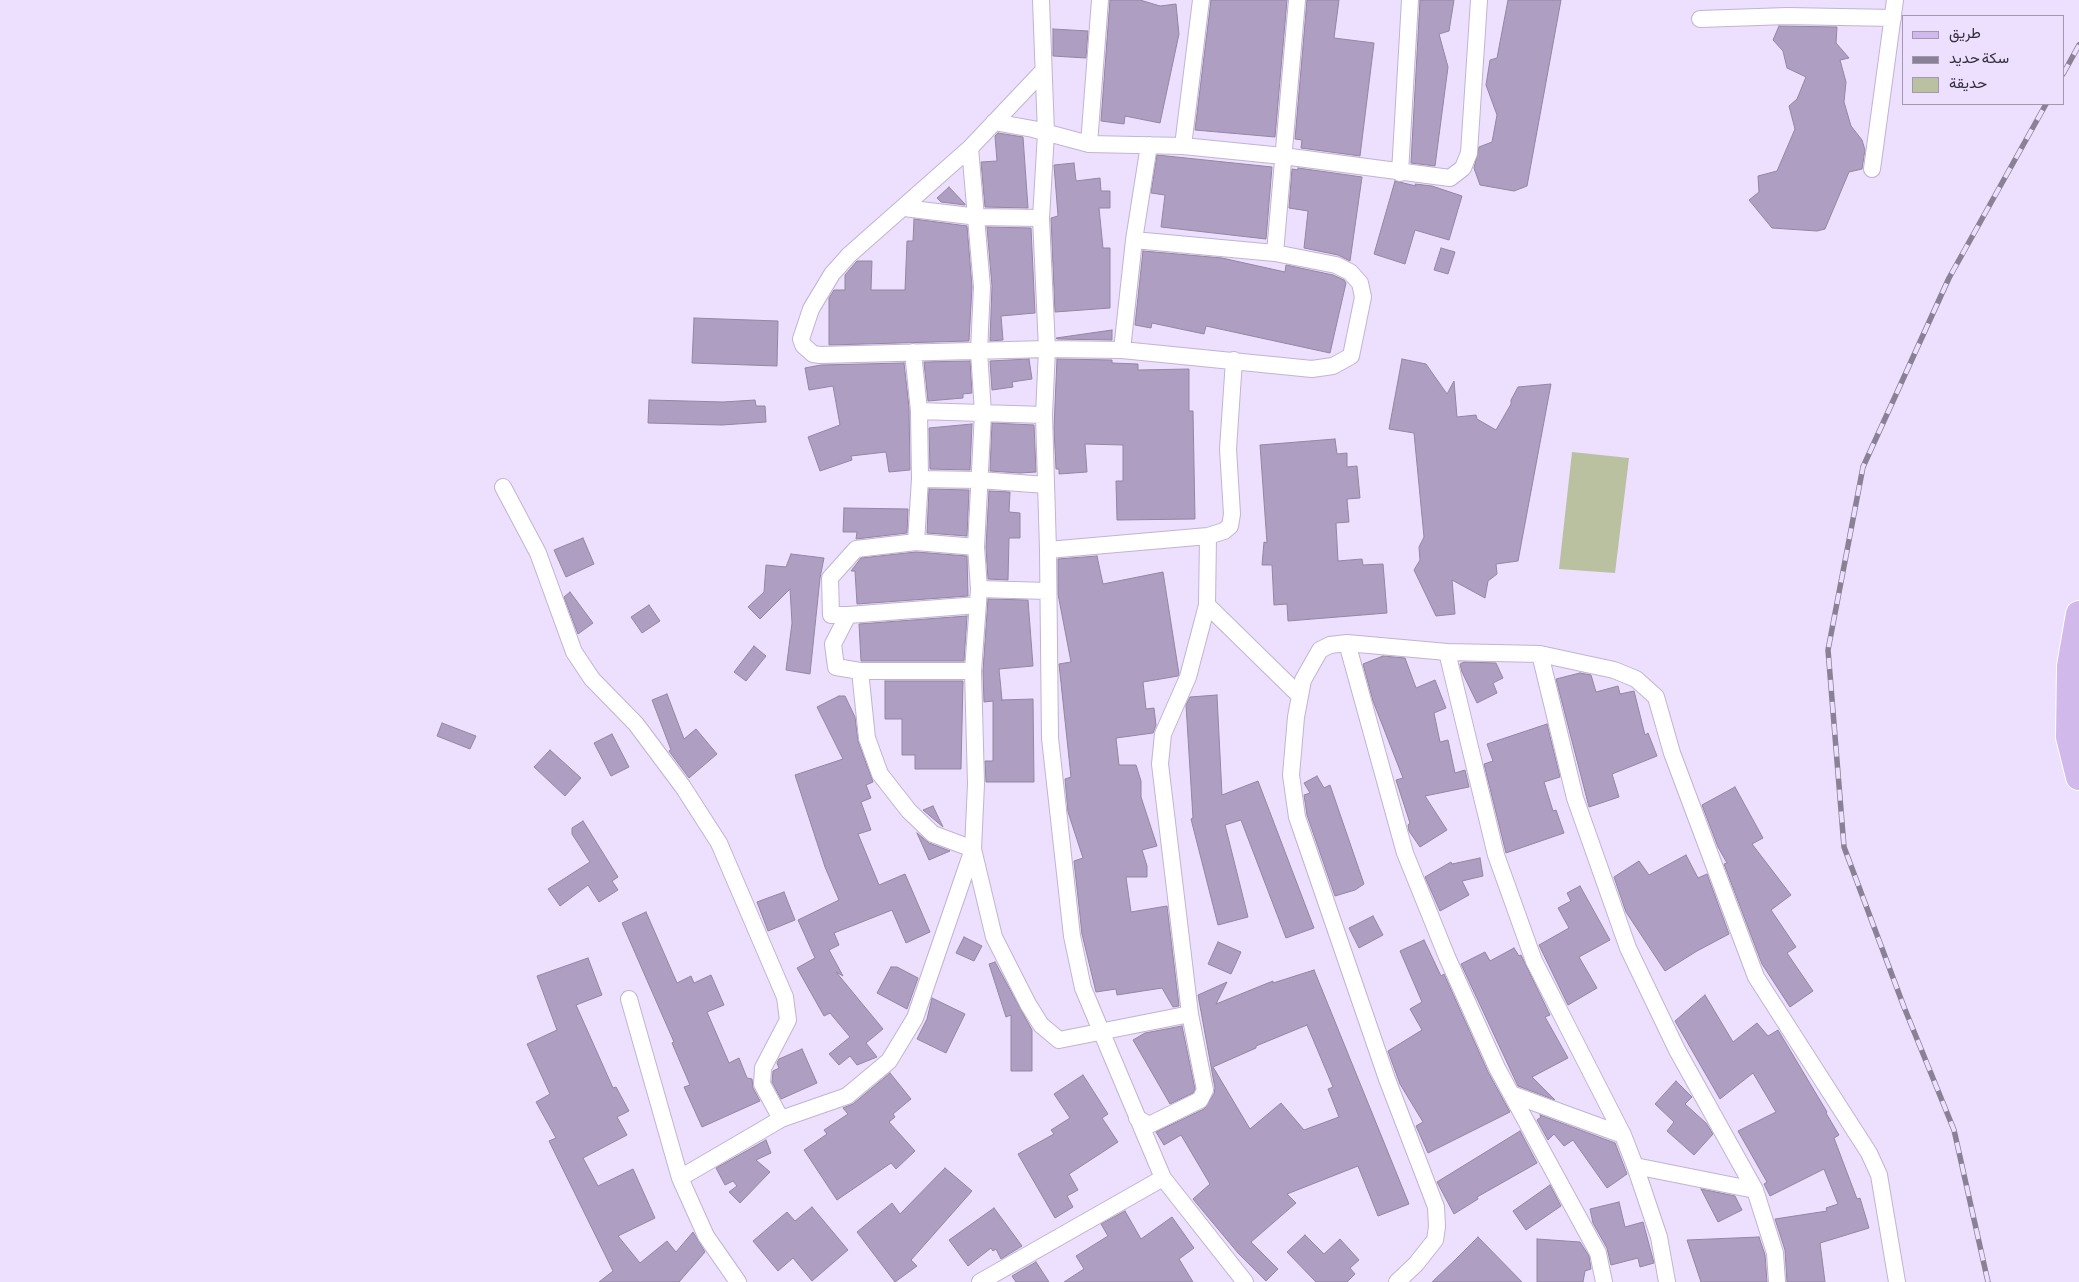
<!DOCTYPE html>
<meta charset="utf-8">
<style>
body{margin:0}
#map{position:relative;width:2079px;height:1282px;overflow:hidden;background:#eddffe;font-family:"Asap Condensed",Vazirmatn,sans-serif}
canvas{display:block}
.legend{position:absolute;left:1902px;top:15px;width:162px;height:90px;box-sizing:border-box;background:#eddffe;border:1px solid #a298af;margin:0;padding:6px 9px;list-style:none;font-size:15px;color:#322d39}
.legend li{display:flex;align-items:center;gap:10px;height:25px}
.legend b{width:25px;border:1px solid #a298af}
</style>
<div id="map">
<canvas width="2079" height="1282"></canvas>
<ul class="legend">
<li><b style="height:6px;background:#d1b9eb"></b>طريق</li>
<li><b style="height:6px;background:#8a8196"></b>سكة حديد</li>
<li><b style="height:14px;background:#b9c1a1"></b>حديقة</li>
</ul>
</div>
<script>
const g = document.querySelector('canvas').getContext('2d');
g.lineJoin = 'round';
function fillPath(path, color) {
  g.fillStyle = color;
  g.fill(path, 'evenodd');
}
function poly(rows) {
  const path = new Path2D();
  for (const r of rows) {
    path.moveTo(r[0], r[1]);
    for (let i = 2; i < r.length; i += 2) path.lineTo(r[i], r[i + 1]);
  }
  return path;
}
function stroke(path, color, width, dash) {
  g.strokeStyle = color;
  g.lineWidth = width;
  g.lineCap = dash ? 'butt' : 'round';
  g.setLineDash(dash || []);
  g.stroke(path);
}
fillPath(poly([
 [1572,452,1629,458,1615,573,1559,569]
]), '#b9c1a1');
const building = poly([
 [1110,0,1140,0,1160,6,1176,4,1179,34,1160,123,1125,116,1124,124,1101,121,1110,0],
 [1211,0,1287,0,1275,137,1195,130,1211,0],
 [1307,0,1339,0,1334,38,1374,43,1360,156,1301,148,1302,140,1295,139,1307,0],
 [1420,0,1454,0,1449,31,1439,34,1448,67,1435,166,1411,163,1420,0],
 [1508,0,1561,0,1527,186,1514,191,1480,185,1474,168,1479,147,1492,142,1497,115,1486,85,1490,60,1497,58,1508,0],
 [1779,26,1837,27,1836,43,1849,58,1840,60,1846,82,1844,102,1851,126,1862,140,1865,150,1862,169,1849,172,1825,229,1817,231,1772,228,1749,200,1759,192,1758,176,1777,171,1795,129,1789,106,1797,99,1806,77,1787,68,1783,51,1773,40,1779,26],
 [1053,29,1088,31,1086,58,1053,56,1053,29],
 [998,133,1023,137,1028,208,985,207,981,162,997,161,995,136,998,133],
 [1157,155,1272,167,1266,239,1161,227,1165,195,1151,193,1157,155],
 [1074,163,1076,181,1100,178,1101,191,1110,191,1110,208,1099,208,1103,248,1110,248,1110,308,1055,312,1051,218,1058,216,1054,165,1074,163],
 [1298,168,1362,177,1350,261,1338,255,1304,248,1308,211,1289,208,1292,169,1298,170,1298,168],
 [1395,181,1416,186,1415,184,1432,186,1462,196,1449,240,1415,230,1405,264,1374,254,1395,181],
 [949,187,965,204,965,205,941,202,937,198,949,187],
 [914,219,967,226,972,287,969,341,829,345,829,298,834,290,845,290,845,275,857,261,872,261,871,290,905,290,907,241,913,241,914,219],
 [987,227,1031,228,1035,313,1001,316,1003,340,990,341,992,286,987,227],
 [1441,248,1455,252,1448,274,1434,270,1441,248],
 [1143,251,1222,258,1285,272,1286,265,1333,275,1344,280,1346,283,1330,353,1206,326,1204,334,1152,323,1151,328,1135,325,1143,251],
 [694,318,778,321,777,366,692,363,694,318],
 [1112,330,1112,340,1057,339,1056,338,1112,330],
 [1029,359,1032,379,1012,382,1013,387,992,390,990,361,1029,359],
 [1057,359,1112,360,1112,363,1138,364,1138,370,1189,369,1189,411,1193,411,1195,519,1117,520,1116,481,1123,481,1123,445,1085,444,1087,472,1059,474,1059,469,1056,469,1054,428,1057,359],
 [1402,359,1426,364,1447,394,1454,381,1457,417,1476,415,1477,419,1496,430,1511,404,1511,400,1518,387,1551,384,1518,561,1496,564,1497,574,1488,581,1485,598,1452,580,1455,614,1436,616,1414,570,1420,560,1419,547,1424,537,1414,433,1389,429,1402,359],
 [970,361,972,393,963,394,963,398,928,401,924,362,970,361],
 [904,363,909,407,910,470,889,472,886,452,851,456,852,460,820,471,808,437,840,425,833,386,809,390,805,368,821,365,904,363],
 [649,400,723,402,755,400,756,406,765,406,766,422,722,425,648,423,649,400],
 [992,423,1034,425,1036,472,1020,473,990,471,992,423],
 [972,424,970,470,930,469,929,428,972,424],
 [1335,439,1337,454,1347,453,1347,467,1357,466,1360,498,1347,499,1349,522,1336,523,1338,561,1362,559,1363,565,1383,564,1387,613,1288,621,1287,604,1274,605,1272,565,1262,565,1264,542,1267,543,1260,445,1335,439],
 [929,489,969,490,967,536,927,533,929,489],
 [989,491,1010,492,1009,512,1020,513,1020,538,1009,538,1008,580,988,579,986,547,989,491],
 [844,508,908,509,907,533,856,539,857,532,843,532,844,508],
 [583,538,594,564,566,577,554,550,583,538],
 [916,552,967,556,968,596,857,604,855,571,851,571,861,558,916,552],
 [791,554,824,558,820,578,810,674,786,670,792,623,790,589,760,619,748,607,764,592,766,565,786,567,791,554],
 [1097,556,1103,584,1163,572,1179,674,1178,676,1143,682,1146,709,1154,708,1156,725,1153,733,1116,738,1119,765,1136,765,1141,781,1141,797,1157,846,1142,850,1147,866,1147,877,1126,877,1131,912,1167,906,1179,1006,1173,1007,1162,988,1117,995,1116,989,1096,992,1082,934,1074,861,1083,858,1068,812,1065,779,1071,777,1059,664,1071,662,1058,594,1058,559,1097,556],
 [570,592,593,623,578,634,564,597,570,592],
 [988,599,1028,600,1033,666,999,669,1002,700,1001,700,1033,699,1034,782,986,782,985,761,993,761,993,701,984,702,983,671,988,599],
 [649,605,660,621,642,633,631,617,649,605],
 [967,616,964,661,861,661,859,624,967,616],
 [754,646,766,656,746,681,734,672,754,646],
 [1383,656,1405,658,1416,688,1435,680,1446,708,1434,713,1440,742,1448,740,1455,773,1465,770,1469,787,1425,796,1447,830,1420,847,1409,831,1408,825,1410,823,1396,780,1403,778,1373,701,1363,664,1383,656],
 [1464,662,1496,663,1503,678,1493,683,1497,693,1477,703,1462,672,1460,664,1464,662],
 [1580,673,1591,675,1596,692,1618,686,1620,694,1634,691,1645,735,1648,733,1657,756,1612,774,1619,797,1589,807,1556,679,1580,673],
 [885,681,963,681,961,769,915,769,915,755,902,755,902,719,885,719,885,681],
 [667,694,684,739,696,729,717,754,689,778,669,751,671,750,652,700,667,694],
 [1217,695,1222,795,1258,781,1314,928,1286,938,1241,820,1225,825,1248,917,1218,925,1191,819,1193,818,1186,705,1190,697,1217,695],
 [839,696,845,696,855,717,858,741,873,782,866,785,871,798,861,802,871,830,858,834,879,885,905,874,930,932,906,943,892,910,834,933,839,945,829,950,843,976,836,972,883,1029,866,1043,877,1057,857,1065,850,1056,839,1065,829,1054,850,1037,830,1013,824,1016,797,968,815,958,798,920,839,900,825,867,795,775,843,759,817,707,839,696],
 [442,723,476,736,470,749,437,736,442,723],
 [1547,724,1560,777,1544,782,1553,811,1556,810,1564,833,1506,853,1484,764,1493,761,1487,744,1547,724],
 [612,734,629,767,611,776,594,743,612,734],
 [550,750,581,778,565,796,534,767,550,750],
 [1317,776,1324,788,1330,785,1364,884,1355,890,1335,896,1307,815,1304,795,1310,793,1304,783,1317,776],
 [1735,787,1763,838,1752,844,1791,895,1771,910,1796,947,1787,953,1813,991,1790,1007,1762,964,1724,864,1727,863,1718,847,1702,805,1735,787],
 [933,806,943,827,923,810,933,806],
 [583,821,618,877,612,881,618,890,599,902,588,885,560,906,548,889,590,862,572,834,572,828,583,821],
 [917,833,929,843,950,851,929,860,917,833],
 [1686,855,1698,878,1707,874,1729,934,1697,951,1665,971,1626,912,1614,877,1639,861,1649,875,1686,855],
 [1480,858,1483,876,1462,881,1469,895,1440,911,1425,877,1451,862,1452,864,1480,858],
 [1580,886,1610,940,1579,957,1597,988,1568,1005,1539,945,1569,928,1558,908,1571,901,1567,893,1580,886],
 [784,892,795,920,768,931,757,902,784,892],
 [646,912,677,983,691,976,694,983,711,975,724,1005,707,1012,729,1063,739,1058,747,1078,752,1079,753,1088,760,1101,702,1127,684,1087,690,1085,672,1043,674,1042,622,923,646,912],
 [1373,916,1383,935,1359,948,1349,928,1373,916],
 [964,937,982,946,974,961,956,953,964,937],
 [1424,940,1441,976,1444,974,1488,1072,1510,1112,1428,1153,1416,1126,1423,1122,1400,1084,1388,1051,1422,1030,1410,1009,1422,1002,1400,951,1424,940],
 [1218,942,1241,952,1231,974,1208,964,1218,942],
 [1514,948,1519,956,1521,955,1550,1015,1545,1017,1568,1058,1532,1077,1555,1100,1518,1086,1461,964,1485,952,1490,961,1514,948],
 [588,958,602,995,576,1005,613,1088,616,1087,629,1111,617,1117,627,1135,583,1158,598,1186,633,1169,655,1218,618,1236,640,1263,667,1241,676,1252,693,1232,705,1252,679,1282,599,1282,613,1271,549,1141,556,1138,536,1102,550,1094,527,1044,557,1030,537,976,588,958],
 [995,962,1032,1030,1032,1071,1011,1071,1011,1015,1006,1017,989,964,995,962],
 [891,967,897,967,918,978,907,1009,877,993,891,967],
 [1314,970,1409,1204,1378,1216,1358,1166,1287,1194,1296,1203,1251,1242,1278,1269,1266,1281,1238,1253,1193,1199,1210,1184,1181,1135,1164,1145,1156,1132,1204,1109,1214,1094,1215,1088,1198,995,1227,982,1216,1004,1273,981,1273,983,1314,970],
 [1307,1025,1333,1087,1328,1089,1339,1117,1304,1130,1281,1103,1250,1129,1213,1067,1256,1048,1256,1046,1307,1025],
 [1705,995,1733,1042,1757,1023,1768,1036,1778,1030,1827,1112,1826,1113,1839,1135,1834,1138,1857,1199,1860,1198,1869,1228,1820,1243,1825,1282,1787,1282,1785,1250,1775,1219,1827,1211,1826,1208,1838,1204,1824,1169,1770,1196,1764,1184,1767,1182,1738,1131,1776,1112,1753,1073,1720,1099,1675,1021,1705,995],
 [932,998,965,1014,946,1053,917,1039,927,1019,932,998],
 [1182,1026,1195,1089,1193,1093,1170,1104,1133,1040,1145,1033,1182,1026],
 [802,1049,817,1083,781,1099,772,1082,773,1071,779,1068,777,1063,779,1059,802,1049],
 [890,1073,911,1099,893,1114,895,1117,889,1122,915,1151,896,1169,891,1163,837,1200,804,1150,827,1134,824,1130,848,1114,843,1108,853,1104,890,1073],
 [1083,1075,1108,1114,1102,1118,1118,1142,1069,1174,1078,1190,1067,1196,1073,1207,1055,1218,1018,1154,1054,1134,1051,1130,1070,1118,1054,1094,1083,1075],
 [1676,1081,1692,1097,1685,1104,1706,1123,1713,1134,1694,1155,1667,1131,1674,1122,1655,1104,1676,1081],
 [1540,1115,1615,1143,1627,1174,1607,1188,1573,1140,1564,1146,1554,1134,1548,1140,1537,1120,1541,1117,1540,1115],
 [1520,1131,1537,1163,1477,1197,1478,1199,1454,1214,1437,1182,1520,1131],
 [766,1140,771,1153,756,1160,770,1172,740,1203,729,1192,737,1186,733,1181,725,1185,716,1168,766,1140],
 [945,1168,972,1191,911,1260,917,1266,895,1282,857,1232,892,1203,900,1214,945,1168],
 [1550,1185,1561,1206,1526,1230,1513,1211,1550,1185],
 [1701,1189,1735,1196,1742,1210,1718,1222,1701,1189],
 [1619,1202,1625,1227,1643,1222,1654,1263,1640,1267,1638,1258,1611,1265,1607,1248,1593,1223,1590,1209,1619,1202],
 [812,1207,848,1250,812,1281,793,1258,778,1271,753,1241,787,1212,795,1221,812,1207],
 [994,1208,1022,1246,1001,1259,996,1249,993,1251,991,1248,968,1266,949,1240,994,1208],
 [1125,1211,1141,1239,1172,1217,1194,1248,1179,1259,1193,1282,1064,1282,1084,1269,1076,1256,1108,1236,1101,1224,1125,1211],
 [1305,1235,1324,1254,1340,1239,1359,1260,1350,1268,1355,1274,1347,1282,1316,1282,1287,1252,1305,1235],
 [1478,1237,1522,1282,1432,1282,1455,1260,1478,1237],
 [1759,1237,1765,1255,1767,1282,1701,1282,1687,1240,1759,1237],
 [1537,1239,1580,1242,1589,1256,1591,1269,1585,1271,1583,1282,1537,1282,1537,1239],
 [1036,1262,1049,1282,1016,1282,1012,1276,1036,1262]
]);
fillPath(building, '#ae9ec2');
stroke(building, '#9386a3', 1);
const minor = poly([
 [1041,0,1046,133,1041,218,1047,349,1044,415,1048,550,1050,738,1072,936,1083,988,1163,1178,1245,1282],
 [1700,19,1787,16,1893,18],
 [1043,71,970,148,849,255,832,274,811,309,801,339,803,345,813,354,820,355,1047,349,1122,350,1312,369,1333,366,1351,356,1363,297,1360,283,1350,272,1336,265,1275,253,1134,240],
 [994,122,1033,129,1089,144,1183,146,1283,156,1450,178,1463,168,1469,153,1479,0],
 [1089,144,1100,0],
 [1183,146,1201,0],
 [1872,169,1895,0],
 [1400,173,1410,0],
 [904,208,978,217,1041,218],
 [1275,253,1297,0],
 [1122,350,1134,240,1149,145],
 [913,352,919,411,920,479,916,542,976,547],
 [919,411,1044,415],
 [920,479,979,480,1046,485],
 [503,487,538,553,574,652,592,679,636,724,683,787,719,843,785,997,788,1020,763,1068,762,1084,781,1119],
 [916,542,856,549,830,578,831,615,848,615,833,644,836,667,860,671,867,738,880,774,909,811,933,834,973,849,994,937,1028,1004,1041,1025,1059,1040,1190,1014],
 [1048,550,1208,536,1224,531,1230,526,1232,514,1228,449,1234,360],
 [979,589,1048,591],
 [1207,605,1300,696],
 [848,615,978,605],
 [1347,643,1405,853,1447,957,1497,1068,1598,1253,1604,1282],
 [1447,652,1496,855,1534,961,1623,1135],
 [1540,654,1575,798,1628,948,1677,1050,1755,1190,1775,1253,1777,1282],
 [860,671,973,671],
 [629,999,680,1178,706,1236,738,1282],
 [1511,1094,1623,1135,1635,1166,1755,1190],
 [1137,1118,1149,1125,1200,1100,1205,1090,1190,1014,1160,764,1163,734,1188,677,1207,605,1208,536],
 [1635,1166,1659,1237,1667,1282],
 [680,1178,781,1119,847,1096,889,1061,915,1018,973,849,976,784,973,671,979,589,976,547,983,413,979,351,982,287,970,148],
 [980,1282,1163,1178],
 [1397,1282,1416,1264,1435,1240,1437,1227,1436,1207,1387,1079,1297,817,1291,775,1296,717,1303,680,1320,650,1330,645,1347,643,1447,652,1540,654,1614,670,1636,679,1656,697,1672,753,1756,977,1869,1153,1879,1175,1897,1282]
]);
const primary = poly([
 [2079,614,2070,666,2069,737,2079,777]
]);
stroke(minor, '#c1b4d2', 18);
stroke(primary, '#fff', 28);
stroke(minor, '#fff', 16);
stroke(primary, '#d1b9eb', 26);
const rail = poly([
 [2063,74,2079,45],
 [1988,1282,1954,1130,1904,1007,1844,847,1828,650,1863,467,1949,278,2046,104]
]);
stroke(rail, '#8a8196', 5.5);
stroke(rail, '#eddffe', 4, [11]);
</script>
